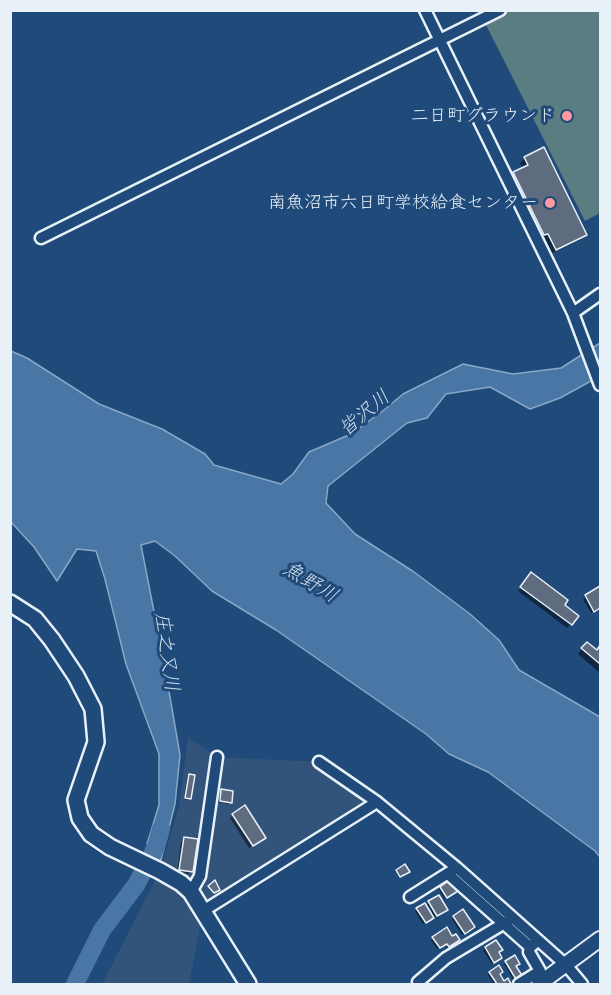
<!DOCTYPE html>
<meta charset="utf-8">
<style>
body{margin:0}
#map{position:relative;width:611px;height:995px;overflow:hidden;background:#1f4a7a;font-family:Sriracha,sans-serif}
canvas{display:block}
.frame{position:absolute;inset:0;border:12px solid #e8f1f8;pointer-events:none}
</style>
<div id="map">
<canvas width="611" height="995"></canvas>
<div class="frame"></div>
</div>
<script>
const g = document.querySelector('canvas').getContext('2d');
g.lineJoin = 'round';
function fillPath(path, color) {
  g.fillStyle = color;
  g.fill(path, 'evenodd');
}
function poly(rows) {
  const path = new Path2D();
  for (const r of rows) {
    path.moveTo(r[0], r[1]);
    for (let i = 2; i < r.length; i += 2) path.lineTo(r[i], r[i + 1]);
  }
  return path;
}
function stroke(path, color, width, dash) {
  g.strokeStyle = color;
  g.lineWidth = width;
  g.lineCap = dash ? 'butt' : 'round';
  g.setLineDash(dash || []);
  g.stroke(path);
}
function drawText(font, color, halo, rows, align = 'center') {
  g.font = font + ' Sriracha,"Klee One",sans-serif';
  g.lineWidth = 6;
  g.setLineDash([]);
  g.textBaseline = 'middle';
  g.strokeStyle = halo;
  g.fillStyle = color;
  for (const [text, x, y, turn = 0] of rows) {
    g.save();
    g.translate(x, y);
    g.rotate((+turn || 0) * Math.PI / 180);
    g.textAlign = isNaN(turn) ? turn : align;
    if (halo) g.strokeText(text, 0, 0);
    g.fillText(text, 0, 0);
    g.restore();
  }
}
fillPath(poly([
 [188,737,217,757,319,762,377,802,203,911,189,984,102,984,160,871,179,806]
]), '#32547b');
fillPath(poly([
 [500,11,600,11,600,213,585,221,483,19]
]), '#5a7d82');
const water = poly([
 [600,343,600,376,560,398,530,409,490,387,446,394,427,418,407,423,328,486,326,503,355,534,414,572,470,614,499,640,519,670,600,717,600,857,595,851,488,772,449,754,426,734,276,630,212,591,175,556,155,541,141,545,165,668,180,755,175,804,161,860,147,844,159,805,159,754,126,664,105,579,96,551,77,549,57,581,34,547,11,522,11,351,27,358,99,404,162,429,205,454,214,465,281,484,293,474,309,452,351,434,384,410,403,394,463,364,513,374,561,368,600,343]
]);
fillPath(water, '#4a76a5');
stroke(water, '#89a7c6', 1.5);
fillPath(poly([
 [525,158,585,235,580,240,550,254,542,238,539,239,509,179,523,169,520,163],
 [528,578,577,616,567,628,518,591],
 [599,588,600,607,591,613,583,599],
 [600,646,600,673,578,654,582,648,596,652],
 [189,776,190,798,188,800,184,799,187,778],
 [222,791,230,802,228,804,218,802],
 [233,815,261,841,249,848,230,818],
 [185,839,192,871,188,874,177,873,181,842],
 [441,888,454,893,445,899,439,890],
 [429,902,444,912,423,924,415,911,417,909,430,914,432,912,427,904],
 [463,911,471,929,462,935,452,919],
 [433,938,452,938,456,942,446,948,444,945,437,949,431,940],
 [496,942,498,960,492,964,483,950],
 [506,962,515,967,521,977,515,982,504,964],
 [490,973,498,975,504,983,510,984,494,984,488,975]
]), '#0007');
stroke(poly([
 [75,984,102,930,136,885,156,847,161,829]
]), '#4a76a5', 18);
const building = poly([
 [544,147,587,235,556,250,548,234,544,235,513,172,528,165,524,157,544,147],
 [531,572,568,600,565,605,579,616,572,625,520,587,531,572],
 [600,586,600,608,594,612,585,595,600,586],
 [587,642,597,650,600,645,600,664,581,648,587,642],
 [189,774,195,775,191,799,185,798,189,774],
 [221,789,233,791,232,803,220,801,221,789],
 [245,805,266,838,253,846,232,814,245,805],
 [184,837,198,839,193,872,179,870,184,837],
 [405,864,410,872,400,877,396,870,405,864],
 [451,879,458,891,447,898,440,887,451,879],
 [215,880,220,890,214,893,208,886,215,880],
 [439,895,448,910,437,916,428,901,439,895],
 [425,903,434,918,426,923,416,908,425,903],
 [463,909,475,927,465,934,453,916,463,909],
 [447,927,452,936,456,934,460,940,449,947,447,944,440,948,432,937,447,927],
 [496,940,503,950,499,952,502,958,494,963,485,947,496,940],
 [515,955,520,964,516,966,523,977,517,981,505,961,515,955],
 [499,965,503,972,500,974,504,981,508,978,511,984,497,984,489,972,499,965]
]);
fillPath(building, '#5f6b7e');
stroke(building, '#e8f1f8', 1.5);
const minor = poly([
 [425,10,573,313,600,385],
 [41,238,500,10],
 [573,313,600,294],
 [319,762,377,802,457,868,566,965,582,984],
 [448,874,530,947],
 [191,892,200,876,217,757],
 [410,897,453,870],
 [203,911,377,802],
 [418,982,446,958,513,918],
 [519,984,540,971,529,952,530,947,534,944]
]);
const tertiary = poly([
 [539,984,600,939]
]);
const secondary = poly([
 [10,603,35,619,52,640,76,676,93,709,96,742,76,800,80,818,91,834,110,847,160,871,181,883,191,892,248,984]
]);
stroke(minor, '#e8f1f8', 15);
stroke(tertiary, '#e8f1f8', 18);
stroke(secondary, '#e8f1f8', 20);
stroke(minor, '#1f4a7a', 10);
stroke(tertiary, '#1f4a7a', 14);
stroke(secondary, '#1f4a7a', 15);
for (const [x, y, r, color] of [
 [567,116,6,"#ff9aa2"],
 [550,203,6,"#ff9aa2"]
]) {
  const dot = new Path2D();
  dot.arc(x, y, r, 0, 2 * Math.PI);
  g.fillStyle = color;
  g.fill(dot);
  stroke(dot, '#1f4a7a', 2);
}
drawText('18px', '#e8f1f8', '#1f4a7a', [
 ["二日町グラウンド",555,116],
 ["南魚沼市六日町学校給食センター",538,203]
], 'right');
drawText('italic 20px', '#d0dfec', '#1f4a7a', [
 ["皆沢川",365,414,-40],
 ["魚野川",310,583,31],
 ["庄之又川",166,652,82]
]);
</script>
